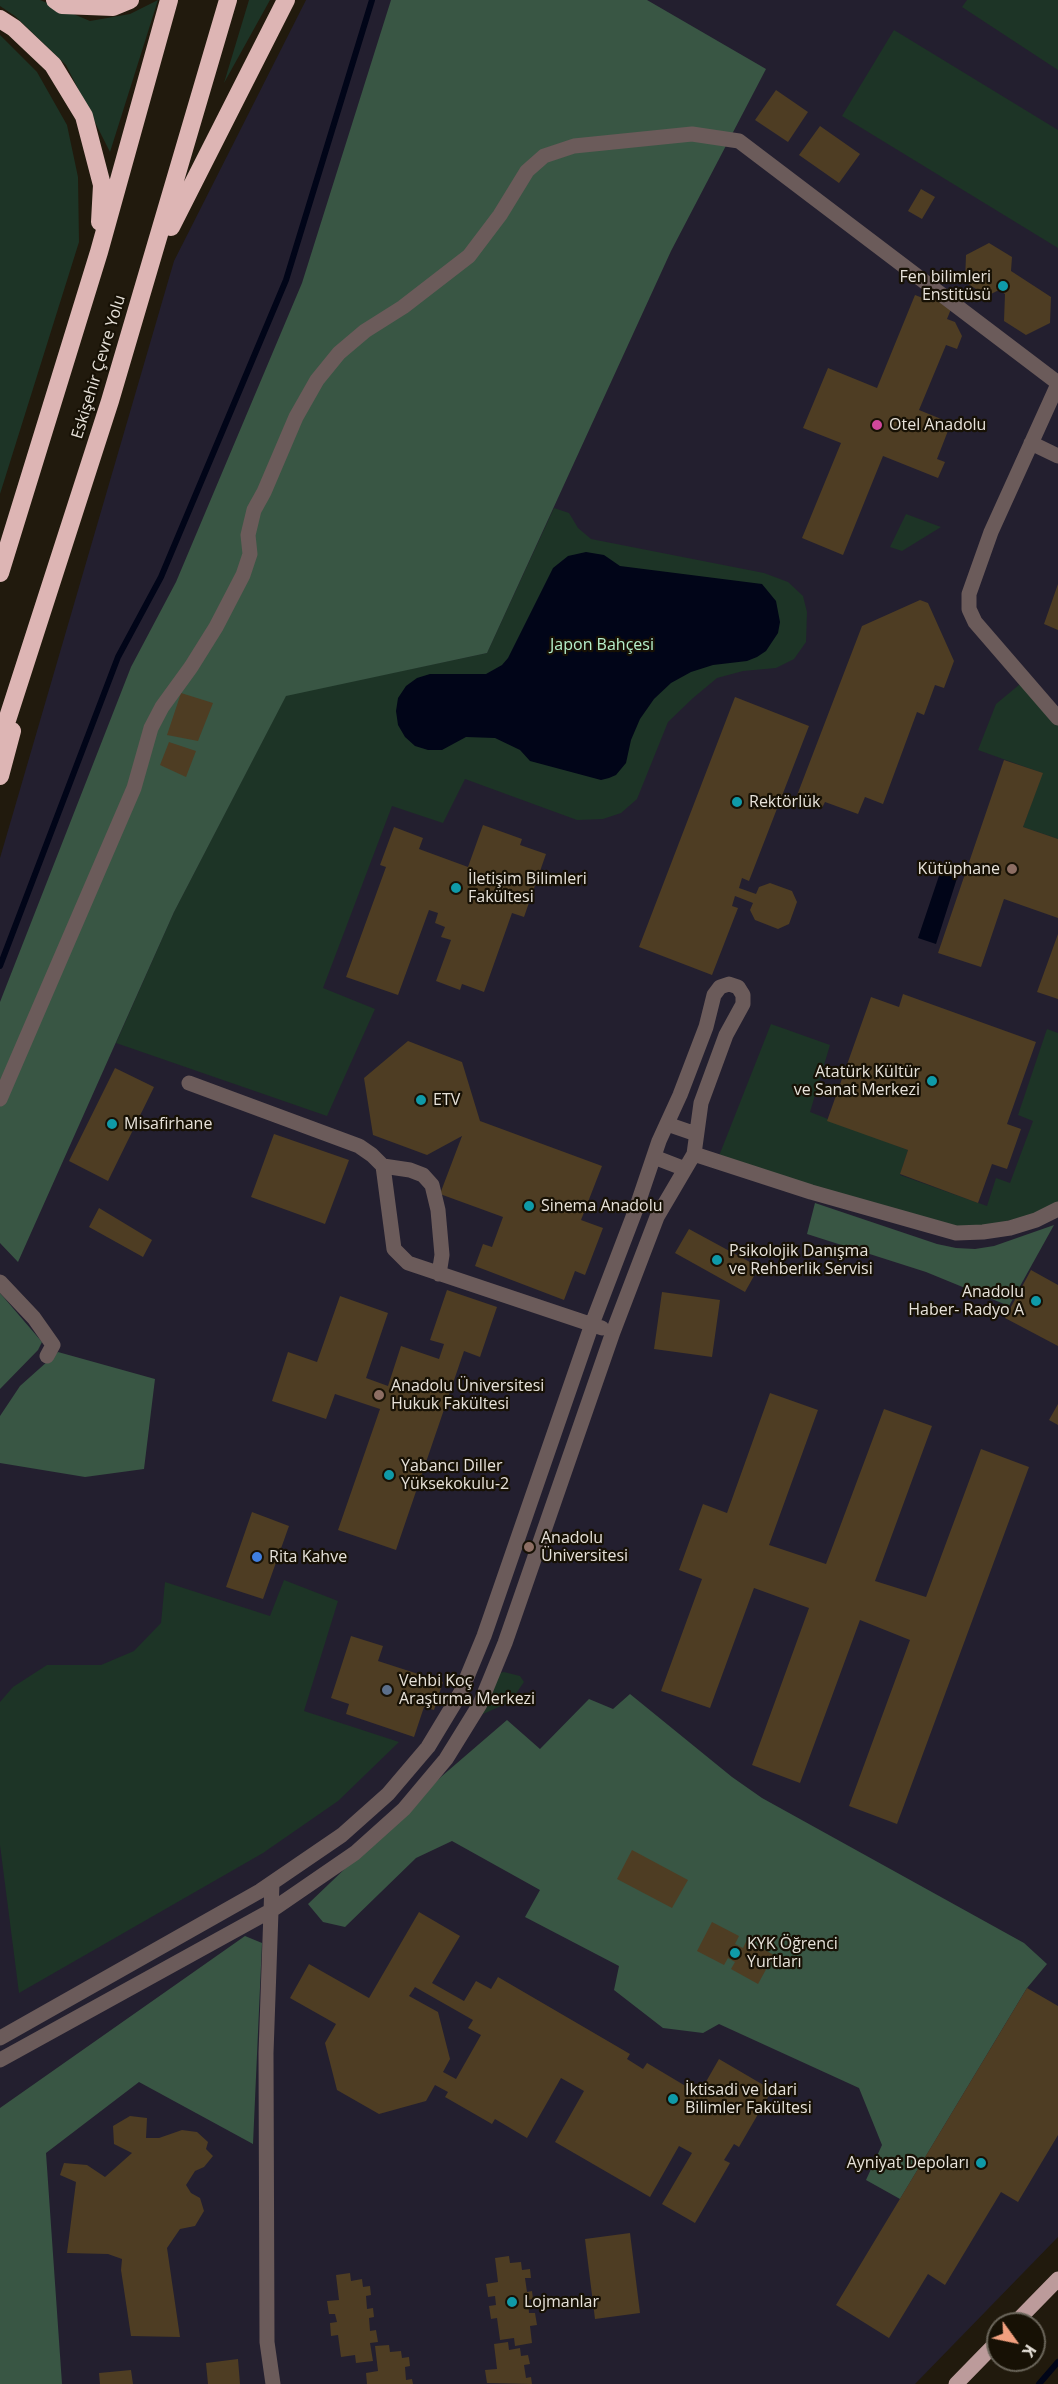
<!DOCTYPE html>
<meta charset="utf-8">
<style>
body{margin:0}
#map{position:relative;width:1058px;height:2384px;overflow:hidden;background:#211a0d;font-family:"Open Sans",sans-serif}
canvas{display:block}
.north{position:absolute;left:986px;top:2312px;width:60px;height:60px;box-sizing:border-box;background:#171105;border:2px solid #6a655a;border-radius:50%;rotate:123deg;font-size:16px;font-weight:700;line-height:24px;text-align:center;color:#e7e2da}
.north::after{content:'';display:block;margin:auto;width:21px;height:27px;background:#f2a07f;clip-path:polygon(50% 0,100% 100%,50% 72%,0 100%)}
</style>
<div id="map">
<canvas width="1058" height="2384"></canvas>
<div class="north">K</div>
</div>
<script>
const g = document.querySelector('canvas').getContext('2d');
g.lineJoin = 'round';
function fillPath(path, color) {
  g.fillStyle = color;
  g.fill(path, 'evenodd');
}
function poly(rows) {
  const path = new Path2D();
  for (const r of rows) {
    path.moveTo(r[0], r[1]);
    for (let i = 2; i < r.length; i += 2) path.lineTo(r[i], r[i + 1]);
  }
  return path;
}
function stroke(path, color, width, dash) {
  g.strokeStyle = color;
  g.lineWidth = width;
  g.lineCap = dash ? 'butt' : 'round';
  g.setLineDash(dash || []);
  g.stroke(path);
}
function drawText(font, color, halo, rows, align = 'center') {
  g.font = font + ' "Open Sans",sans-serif';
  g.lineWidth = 4.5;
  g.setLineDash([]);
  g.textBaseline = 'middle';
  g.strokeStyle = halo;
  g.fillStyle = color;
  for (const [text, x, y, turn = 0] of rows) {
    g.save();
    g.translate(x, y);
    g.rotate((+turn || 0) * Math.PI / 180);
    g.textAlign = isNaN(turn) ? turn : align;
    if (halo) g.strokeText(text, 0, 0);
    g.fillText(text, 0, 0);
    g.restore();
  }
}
fillPath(poly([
 [306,0,1058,0,1058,2237,915,2384,0,2384,0,858,174,261]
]), '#231f2f');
fillPath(poly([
 [0,0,40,0,90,21,130,14,158,0,110,152,66,65,15,16,0,6],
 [249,0,270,0,224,83],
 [967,0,1058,0,1058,70,962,7],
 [894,30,1058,130,1058,248,842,116],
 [0,35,37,72,67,125,78,177,79,242,0,494],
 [554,508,569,513,578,528,591,539,764,573,788,582,803,596,807,612,806,642,794,659,776,668,743,671,717,678,693,698,668,722,637,799,621,813,603,819,577,820,465,779,443,823,392,806,323,988,375,1009,327,1116,116,1043,174,912,286,695,487,653],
 [906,514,941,527,902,551,890,547],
 [1025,680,1058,718,1058,839,1023,827,1042,773,978,750,996,704],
 [771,1024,830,1045,810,1112,908,1150,900,1175,987,1206,996,1178,1010,1183,1033,1121,1018,1115,1047,1029,1058,1033,1058,1209,956,1233,717,1161],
 [284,1580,338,1601,304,1711,399,1742,338,1801,263,1853,19,1993,0,1845,0,1702,13,1687,47,1665,101,1665,134,1651,161,1623,165,1582,270,1616],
 [504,1672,520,1676,524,1682,510,1702,483,1714,481,1712,499,1673]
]), '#1d3426');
fillPath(poly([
 [391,0,647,0,766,69,671,251,487,653,286,696,174,912,18,1262,0,1243,0,1002,131,667,176,582,302,283],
 [815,1203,937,1244,956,1248,975,1249,994,1246,1054,1225,1009,1306,926,1272,807,1234],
 [0,1293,42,1342,38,1350,0,1389],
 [58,1352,155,1379,144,1469,85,1477,0,1463,0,1416,20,1386],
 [630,1694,732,1777,762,1798,1024,1943,1047,1964,1027,1988,900,2199,866,2180,882,2145,859,2088,719,2024,703,2033,663,2028,614,1990,619,1966,525,1917,540,1890,452,1841,416,1858,345,1927,323,1922,308,1904,442,1776,507,1720,540,1749,589,1699,613,1709],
 [245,1936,262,1943,253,2144,139,2082,46,2153,62,2384,0,2384,0,2108]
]), '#395644');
fillPath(poly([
 [586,552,604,555,620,566,762,584,776,601,780,622,778,633,766,651,757,657,747,661,713,665,691,672,671,683,654,699,640,719,631,740,626,763,616,775,609,778,601,780,530,761,520,750,495,738,466,737,442,750,428,750,415,746,405,737,398,725,396,711,398,698,406,686,417,678,430,674,486,674,502,665,508,658,553,568,568,556],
 [942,867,959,872,936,944,918,938]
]), '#010518');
stroke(poly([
 [0,966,118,657,161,577,286,280,372,0],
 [1039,2384,1058,2362]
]), '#010518', 6);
fillPath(poly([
 [776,90,808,112,788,142,755,120],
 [820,126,860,154,839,183,799,155],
 [921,189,935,197,922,219,908,211],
 [989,243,1012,257,1011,271,1051,297,1050,323,1026,335,1004,321,1005,294,999,290,987,296,965,282,966,255],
 [915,295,933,302,935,297,953,304,947,319,955,322,962,336,957,349,946,345,919,410,951,423,937,459,945,462,938,478,883,456,843,555,802,538,841,443,803,428,828,368,877,388],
 [1058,584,1058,630,1044,624],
 [920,600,928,603,954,661,944,688,935,685,924,715,917,712,883,804,865,797,858,814,825,802,822,808,796,798,862,626],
 [181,693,213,703,198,741,167,735],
 [735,697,809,726,749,881,742,878,739,888,756,894,759,887,770,883,792,891,797,902,789,924,778,929,755,920,750,910,753,903,735,896,732,906,738,908,712,975,639,947],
 [169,742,196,751,186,777,160,765],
 [1004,760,1043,773,1023,827,1058,839,1058,918,1004,899,981,967,938,953],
 [483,825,522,839,520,845,546,854,524,917,512,913,484,992,462,984,460,990,436,981,451,940,441,937,445,927,435,923,438,913,429,910,398,995,346,977,386,867,380,865,394,827,423,838,419,849,468,867],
 [1058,934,1058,999,1037,992],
 [903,994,1036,1042,1007,1124,1021,1129,1007,1169,992,1164,978,1203,900,1174,908,1150,827,1121,871,997,899,1007],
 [408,1041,462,1062,480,1121,602,1166,581,1220,603,1228,585,1275,575,1271,564,1300,475,1266,483,1244,492,1247,503,1217,440,1194,462,1136,427,1155,373,1135,364,1078],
 [115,1068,154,1087,108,1181,69,1161],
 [274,1134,349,1160,325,1224,251,1197],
 [99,1208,152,1240,143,1257,89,1227],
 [689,1229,759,1267,745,1292,675,1253],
 [1031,1270,1058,1285,1058,1346,1005,1318],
 [447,1290,497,1307,480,1357,464,1351,396,1550,338,1530,380,1409,335,1394,326,1419,272,1401,288,1352,317,1362,340,1296,388,1313,366,1378,388,1386,401,1346,439,1359,444,1344,430,1340],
 [662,1292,720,1300,712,1357,654,1349],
 [770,1393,818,1410,769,1545,826,1564,884,1409,932,1426,875,1581,926,1597,981,1449,1029,1467,897,1824,849,1806,910,1640,860,1620,800,1783,752,1765,809,1608,754,1588,710,1708,661,1691,702,1579,679,1570,703,1504,727,1513],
 [1058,1404,1058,1425,1049,1420],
 [252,1512,289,1526,263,1599,226,1587],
 [351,1636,383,1646,378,1661,443,1682,434,1710,424,1707,414,1737,346,1714,349,1704,331,1698],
 [632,1850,688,1880,672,1908,617,1879],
 [419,1912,460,1936,432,1983,464,2001,476,1981,491,1989,498,1977,630,2054,627,2059,643,2069,647,2063,699,2094,719,2059,772,2090,739,2147,734,2144,724,2160,730,2163,695,2223,662,2204,692,2153,679,2146,650,2197,555,2142,584,2091,561,2078,527,2138,495,2119,492,2124,445,2097,448,2092,435,2085,426,2101,379,2114,337,2090,325,2043,336,2024,290,1998,309,1964,369,1998],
 [415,1987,473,2020,468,2028,481,2035,456,2079,443,2072,450,2059,438,2012,409,1996],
 [712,1922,739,1936,735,1944,743,1948,747,1940,774,1955,758,1984,731,1969,735,1962,728,1958,724,1965,697,1951],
 [1027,1988,1058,2006,1058,2135,1018,2202,1001,2192,945,2285,928,2274,889,2338,836,2305],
 [130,2116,147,2118,146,2138,159,2138,182,2130,197,2132,208,2142,206,2149,213,2156,204,2167,195,2171,186,2185,191,2193,200,2198,204,2211,195,2226,180,2229,167,2248,180,2337,131,2336,121,2270,122,2259,108,2254,67,2253,76,2182,60,2175,64,2163,87,2165,105,2177,132,2153,114,2144,113,2126],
 [630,2233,640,2313,595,2319,585,2239],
 [509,2256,510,2263,521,2262,522,2270,530,2269,531,2278,525,2278,527,2292,532,2291,533,2299,528,2300,529,2313,535,2313,537,2325,530,2326,532,2343,515,2346,514,2338,500,2340,497,2318,491,2319,489,2306,496,2305,495,2296,488,2297,486,2284,498,2282,495,2258],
 [350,2273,351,2281,362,2279,363,2287,370,2286,371,2295,366,2296,367,2309,373,2308,374,2317,369,2318,370,2331,376,2330,378,2342,370,2343,373,2361,356,2363,355,2355,341,2357,338,2335,331,2336,330,2323,337,2322,335,2314,329,2314,327,2301,339,2300,336,2275],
 [508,2342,509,2350,520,2348,521,2356,528,2355,530,2364,524,2365,526,2378,531,2377,532,2384,487,2383,485,2370,497,2369,494,2344],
 [389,2345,390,2352,401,2351,402,2358,409,2357,410,2366,405,2367,406,2380,412,2379,413,2384,367,2384,366,2373,378,2371,375,2346],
 [238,2359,240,2384,208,2384,206,2363],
 [131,2370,133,2384,100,2384,99,2373]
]), '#4e3d23');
stroke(poly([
 [1058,384,991,532,969,594,969,609,975,622,1058,718],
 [1031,443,1058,456],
 [189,1083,359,1146,372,1155,383,1166,394,1249,408,1263,602,1328],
 [0,1099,134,788,151,728,162,707,191,667,216,627,243,575,250,554,248,535,254,510,264,492,296,417,317,380,339,353,365,331,403,307,469,256,500,215,527,171,544,156,574,146,692,134,739,141,1058,383],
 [667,1124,696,1134],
 [694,1154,811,1192,956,1233,983,1232,1010,1228,1036,1220,1058,1209],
 [654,1157,685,1169],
 [383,1166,410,1170,423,1175,432,1185,438,1210,442,1255,439,1274],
 [0,1282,34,1318,53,1345,47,1356],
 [272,1883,266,2053,267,2342,273,2384],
 [0,2038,260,1891,342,1835,388,1794,428,1747,460,1694,484,1636,592,1324,636,1209,659,1141,680,1095,706,1027,714,995,720,987,729,984,738,987,743,995,743,1004,726,1035,701,1103,694,1154,657,1217,613,1332,505,1643,480,1704,446,1759,404,1809,355,1853,272,1910,0,2060]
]), '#6b5b5a', 15);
stroke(poly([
 [1014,2324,1058,2279],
 [956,2384,998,2341]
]), '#bc9b9b', 15);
stroke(poly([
 [55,0,62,5,113,7,130,0],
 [0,19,14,28,53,65,84,116,102,185,100,222],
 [171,227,286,0],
 [0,573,99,252,169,0],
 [0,742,110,401,228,0],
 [0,776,12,731]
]), '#ddb5b4', 18);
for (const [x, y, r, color] of [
 [1003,286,6,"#0f9aa8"],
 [877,425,6,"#d1479c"],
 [737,802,6,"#0f9aa8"],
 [1012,869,6,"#8d6e63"],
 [456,888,6,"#0f9aa8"],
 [932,1081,6,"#0f9aa8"],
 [421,1100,6,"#0f9aa8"],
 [112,1124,6,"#0f9aa8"],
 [529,1206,6,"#0f9aa8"],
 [717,1260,6,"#0f9aa8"],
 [1036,1301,6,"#0f9aa8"],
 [379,1395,6,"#8d6e63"],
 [389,1475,6,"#0f9aa8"],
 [529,1547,6,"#8d6e63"],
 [257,1557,6,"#3f7fe0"],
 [387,1690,6,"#5c6f8a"],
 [735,1953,6,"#0f9aa8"],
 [673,2099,6,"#0f9aa8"],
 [981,2163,6,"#0f9aa8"],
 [512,2302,6,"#0f9aa8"]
]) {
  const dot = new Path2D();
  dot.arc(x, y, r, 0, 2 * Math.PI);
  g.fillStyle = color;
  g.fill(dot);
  stroke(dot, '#171105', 2);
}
drawText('16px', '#e7e2da', '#171105', [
 ["Fen bilimleri",991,277,"right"],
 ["Enstitüsü",991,295,"right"],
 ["Otel Anadolu",889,425],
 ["Rektörlük",749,802],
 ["Kütüphane",1000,869,"right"],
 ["İletişim Bilimleri",468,879],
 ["Fakültesi",468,897],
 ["Atatürk Kültür",920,1072,"right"],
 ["ve Sanat Merkezi",920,1090,"right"],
 ["ETV",433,1100],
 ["Misafirhane",124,1124],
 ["Sinema Anadolu",541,1206],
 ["Psikolojik Danışma",729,1251],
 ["ve Rehberlik Servisi",729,1269],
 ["Anadolu",1024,1292,"right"],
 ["Haber- Radyo A",1024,1310,"right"],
 ["Anadolu Üniversitesi",391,1386],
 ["Hukuk Fakültesi",391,1404],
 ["Yabancı Diller",401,1466],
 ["Yüksekokulu-2",401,1484],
 ["Anadolu",541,1538],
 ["Üniversitesi",541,1556],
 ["Rita Kahve",269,1557],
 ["Vehbi Koç",399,1681],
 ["Araştırma Merkezi",399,1699],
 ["KYK Öğrenci",747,1944],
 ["Yurtları",747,1962],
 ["İktisadi ve İdari",685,2090],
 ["Bilimler Fakültesi",685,2108],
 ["Ayniyat Depoları",969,2163,"right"],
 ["Lojmanlar",524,2302]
], 'left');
drawText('16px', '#e7e2da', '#171105', [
 ["Eskişehir Çevre Yolu",99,367,-73]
]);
drawText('16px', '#b6f0cb', '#171105', [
 ["Japon Bahçesi",602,645]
]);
</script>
